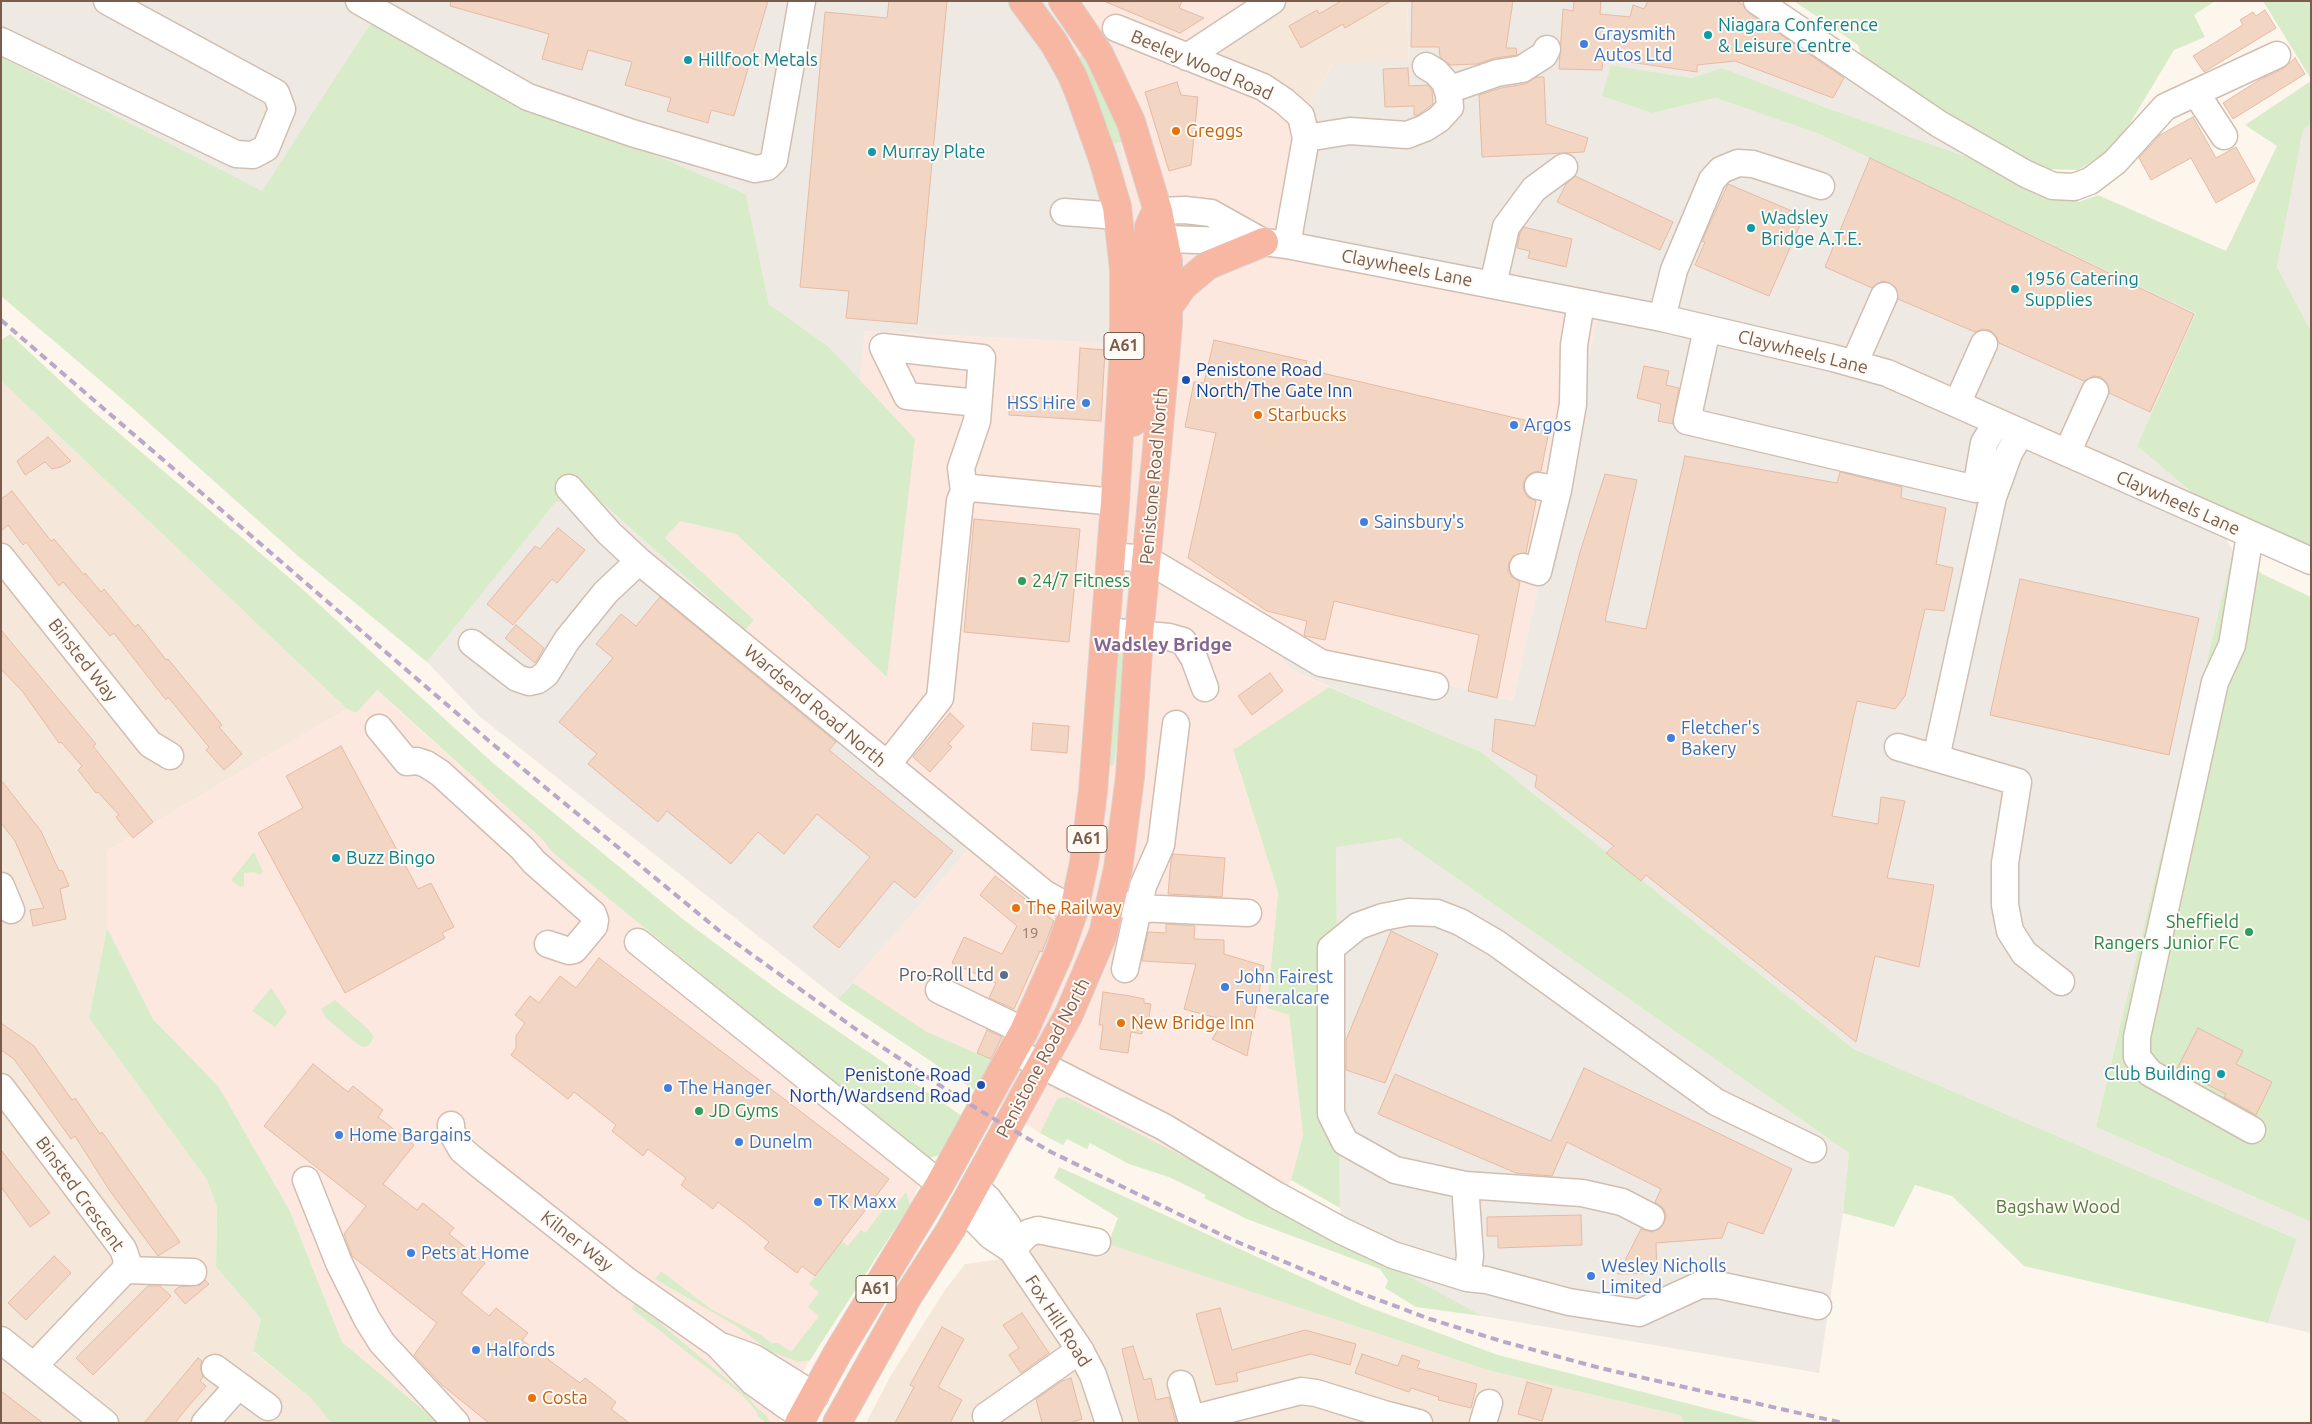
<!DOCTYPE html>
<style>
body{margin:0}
#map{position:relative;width:2312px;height:1424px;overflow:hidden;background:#fdf6ec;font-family:Ubuntu,sans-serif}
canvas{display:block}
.frame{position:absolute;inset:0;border:2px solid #7a5c4d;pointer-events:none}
</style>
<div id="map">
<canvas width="2312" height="1424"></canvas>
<div class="frame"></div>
</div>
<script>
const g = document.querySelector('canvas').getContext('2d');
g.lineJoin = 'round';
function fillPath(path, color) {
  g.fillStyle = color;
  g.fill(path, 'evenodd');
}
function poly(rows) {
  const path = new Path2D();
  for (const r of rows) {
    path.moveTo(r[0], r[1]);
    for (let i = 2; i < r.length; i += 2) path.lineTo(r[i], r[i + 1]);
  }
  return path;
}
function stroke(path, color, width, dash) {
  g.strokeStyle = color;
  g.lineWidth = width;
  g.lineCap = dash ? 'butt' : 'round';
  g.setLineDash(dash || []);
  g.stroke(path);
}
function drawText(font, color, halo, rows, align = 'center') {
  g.font = font + ' Ubuntu,sans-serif';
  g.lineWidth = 4;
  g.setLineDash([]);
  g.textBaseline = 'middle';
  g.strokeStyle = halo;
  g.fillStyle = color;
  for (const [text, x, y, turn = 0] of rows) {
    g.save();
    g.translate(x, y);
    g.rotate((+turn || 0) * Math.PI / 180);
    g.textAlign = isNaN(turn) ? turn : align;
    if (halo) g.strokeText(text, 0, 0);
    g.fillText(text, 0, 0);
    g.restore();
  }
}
fillPath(poly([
 [1251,1,1407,1,1409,63,1333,63,1297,127,1193,61],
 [1,381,347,709,107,851,107,928,89,1018,207,1180,217,1207,216,1267,261,1319,253,1352,312,1399,331,1423,1,1423],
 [1039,1241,1104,1256,1108,1244,1680,1415,1684,1423,866,1423,890,1377,945,1290,965,1264,1029,1255]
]), '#f5e8da');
fillPath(poly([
 [1044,1,1251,1,1193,61,1226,73,1601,307,1513,701,1271,640,1291,670,1329,687,1233,751,1278,892,1267,1008,1289,1015,1303,1135,1291,1180,1279,1205,1057,1099,1040,1133,838,999,977,839,733,638,745,630,754,620,665,538,680,521,736,534,809,604,915,439,860,381,865,331,1141,345,1059,22],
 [376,690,540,837,553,853,927,1159,914,1199,805,1368,778,1423,439,1423,342,1342,290,1211,219,1087,153,1019,107,928,107,851,347,709,356,713]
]), '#fde8e0');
fillPath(poly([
 [1,1,1044,1,1059,22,1121,145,1141,345,865,331,860,381,829,347,769,304,746,194,528,100,370,24,262,192,1,57],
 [1407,1,1745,1,2022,176,1827,108,1722,68,1692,78,1611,65,1652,113,1716,98,1819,134,2197,313,2137,446,2208,506,2233,551,2096,1127,2311,1222,2311,1333,2268,1323,2297,1239,1854,1049,1481,752,1291,670,1270,640,1513,701,1600,307,1287,245,1297,127,1333,63,1409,62],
 [2311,122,2311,331,2277,267,2303,131],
 [589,491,745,630,733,637,977,839,838,999,479,716,427,662,555,503],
 [1399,838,1849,1153,1843,1213,1819,1373,1482,1316,1345,1250,1340,1208,1336,846]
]), '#efe9e4');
fillPath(poly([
 [1794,1,2215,1,2194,15,2205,37,2174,50,2117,145,2078,170,2047,169,2027,161,1865,67,1858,45],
 [2263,1,2311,1,2311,79],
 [370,24,528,100,746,194,769,304,829,347,915,439,887,677,736,534,680,521,665,538,754,620,745,630,589,491,555,503,427,662,298,556,122,399,1,296,1,57,262,191],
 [1082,53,1086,54,1124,141,1113,144,1097,98,1079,58],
 [1611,65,1692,78,1722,68,1827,108,2022,176,2079,202,2098,195,2226,251,2277,146,2245,125,2311,81,2311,122,2303,131,2277,267,2311,331,2311,553,2208,506,2137,446,2196,313,1819,134,1716,98,1652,113,1602,96],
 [10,334,94,412,300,587,493,763,684,920,782,993,965,1118,945,1153,927,1159,553,853,540,837,377,690,356,713,347,709,1,381,1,340],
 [2233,551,2262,574,2311,597,2311,1222,2096,1127],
 [1122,653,1125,655,1122,709,1114,764,1111,767,1109,757,1116,655],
 [1329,687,1481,752,1854,1049,2297,1239,2268,1323,2024,1266,1952,1196,1915,1185,1894,1227,1843,1213,1849,1153,1399,838,1336,847,1340,1208,1291,1180,1303,1135,1289,1015,1267,1008,1278,892,1233,750],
 [254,852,263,872,260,875,254,872,244,873,244,886,240,887,231,880],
 [107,928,153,1019,219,1087,290,1211,342,1342,439,1423,331,1423,312,1399,253,1351,261,1319,216,1267,217,1207,207,1180,89,1018],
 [853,983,925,1031,992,1060,974,1090,838,999],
 [271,988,287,1012,275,1027,252,1011],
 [335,1000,368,1029,374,1037,369,1045,365,1047,358,1045,326,1018,321,1009],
 [1067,1097,1279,1205,1482,1316,1416,1307,1385,1288,1388,1281,1380,1269,1247,1219,1204,1198,1206,1195,1169,1177,1129,1164,1090,1143,1087,1149,1067,1139,1063,1145,1040,1133,1057,1099],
 [1059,1167,1363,1305,1498,1355,1764,1423,1684,1423,1680,1415,1488,1370,1108,1244,1118,1218,1054,1178],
 [906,1192,910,1205,810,1360,799,1362,771,1352,738,1327,655,1279,661,1271,711,1309,761,1335,771,1343,778,1343,791,1352,819,1316,808,1307,819,1292,809,1284,815,1276,842,1241,848,1246,861,1230,865,1233,887,1205,893,1209],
 [635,1302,748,1397,757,1408,766,1415,770,1423,766,1423,758,1416,756,1411,742,1395,632,1309]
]), '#d8ecc9');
const building = poly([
 [451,1,768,1,734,116,711,110,708,123,667,111,671,98,625,85,632,62,588,50,582,70,542,59,549,34,450,6,451,1],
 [889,1,947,1,917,324,846,318,849,291,800,287,825,12,887,18,889,1],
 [1182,1,1179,8,1204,18,1180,33,1106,2,1182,1],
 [1341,1,1391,1,1345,28,1343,24,1301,48,1289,26,1317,10,1319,14,1341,1],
 [1412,1,1513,1,1506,48,1516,48,1517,55,1495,58,1477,64,1450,65,1440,57,1439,47,1411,47,1412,1],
 [1574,1,1601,1,1600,14,1630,17,1633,5,1644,9,1648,1,1736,1,1743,5,1749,13,1844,78,1833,98,1735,61,1697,65,1697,72,1603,58,1602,70,1559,69,1563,9,1573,11,1574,1],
 [2265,10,2276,28,2204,72,2193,56,2243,25,2240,20,2253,12,2256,16,2265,10],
 [2295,58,2305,74,2233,119,2223,103,2261,79,2283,69,2295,58],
 [1408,68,1409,86,1428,85,1432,91,1433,104,1418,115,1414,115,1414,106,1385,107,1383,69,1408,68],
 [1537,77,1544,77,1546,124,1588,138,1584,152,1482,157,1479,95,1501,88,1525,84,1537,77],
 [1177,82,1181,95,1198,97,1191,165,1169,171,1145,92,1177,82],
 [2193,117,2216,158,2236,147,2255,181,2216,203,2191,158,2151,180,2139,158,2160,135,2193,117],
 [1870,158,2194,314,2150,412,2109,393,2107,383,2101,377,2093,376,2084,381,1999,343,1996,336,1990,330,1982,329,1975,332,1898,299,1896,288,1890,283,1882,281,1872,288,1825,267,1870,158],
 [1575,176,1673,222,1660,250,1557,202,1566,184,1575,176],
 [1728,184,1804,216,1769,296,1695,265,1705,242,1702,241,1728,184],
 [1524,227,1572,239,1566,267,1528,258,1530,251,1517,248,1520,233,1524,227],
 [1214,340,1307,361,1305,369,1550,426,1541,471,1534,472,1527,476,1523,484,1524,491,1528,497,1536,501,1526,553,1513,556,1509,563,1508,570,1512,577,1520,582,1497,698,1468,691,1479,635,1334,601,1325,640,1305,636,1304,635,1307,621,1267,611,1188,558,1216,433,1185,427,1194,382,1204,383,1214,340],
 [1080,348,1105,350,1101,421,1009,415,1010,396,1077,400,1080,348],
 [1644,366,1669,371,1666,385,1679,388,1673,424,1658,421,1661,404,1637,398,1644,366],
 [48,437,71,461,61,467,52,469,45,462,25,475,17,461,48,437],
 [1685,456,1837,483,1840,472,1902,487,1901,498,1946,508,1936,564,1953,568,1944,611,1925,609,1905,696,1895,709,1857,701,1832,816,1878,824,1881,797,1905,801,1887,878,1934,885,1919,967,1875,956,1856,1042,1646,875,1641,881,1606,853,1614,846,1535,787,1537,776,1492,751,1495,719,1535,726,1580,552,1605,474,1637,480,1605,621,1646,629,1685,456],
 [12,491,51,541,54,539,84,575,85,573,101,592,104,589,135,627,138,624,166,660,168,659,222,725,219,727,242,754,224,770,206,750,209,747,168,697,166,700,114,633,110,636,63,582,59,586,26,542,23,545,8,525,1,531,1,499,12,491],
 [974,519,1080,529,1069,642,964,632,974,519],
 [558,528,585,550,557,583,552,579,513,625,487,604,535,546,540,549,558,528],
 [2020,579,2199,618,2169,755,1990,715,2020,579],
 [660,597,836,742,829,750,953,851,915,898,894,881,839,948,813,927,870,857,817,814,784,854,758,832,731,864,667,811,658,822,588,764,597,754,559,722,613,658,596,644,621,614,636,626,660,597],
 [516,625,544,648,535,663,505,638,516,625],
 [1,630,96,744,93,746,153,822,133,838,116,817,119,815,98,792,96,793,78,770,82,766,61,742,59,743,23,692,1,669,1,630],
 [1270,673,1283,691,1252,715,1238,696,1270,673],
 [950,713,964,726,948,744,952,747,930,772,913,757,950,713],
 [1033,723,1069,726,1067,753,1031,750,1033,723],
 [341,746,418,889,431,883,454,927,442,933,445,938,345,993,258,833,303,808,286,776,341,746],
 [1,780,41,831,59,871,62,870,69,886,60,889,66,919,33,926,30,910,44,908,15,841,1,823,1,780],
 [1173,854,1225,858,1222,897,1168,894,1171,860,1173,854],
 [995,876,1054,921,1042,952,1040,951,1014,1009,989,998,996,983,952,963,964,937,1002,954,1017,926,980,895,995,876],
 [1166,924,1195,926,1194,939,1224,940,1224,954,1264,966,1247,1056,1212,1039,1224,1020,1184,1009,1196,964,1142,961,1148,932,1166,933,1166,924],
 [1391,931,1438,954,1385,1083,1346,1070,1346,1040,1391,931],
 [599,958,889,1179,815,1276,802,1266,797,1273,764,1248,769,1242,748,1225,718,1202,713,1209,681,1185,686,1178,648,1149,643,1156,612,1131,616,1125,574,1092,568,1099,511,1055,516,1048,516,1036,525,1023,515,1015,530,996,539,1003,560,976,576,988,599,958],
 [1103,992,1130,996,1144,999,1144,1003,1151,1004,1148,1023,1144,1022,1142,1034,1131,1032,1128,1053,1100,1049,1103,1025,1099,1025,1103,992],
 [1,1023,34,1046,72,1100,75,1098,100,1134,102,1132,180,1242,158,1256,110,1191,75,1136,71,1139,14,1059,1,1050,1,1023],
 [2198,1028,2243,1051,2236,1064,2272,1082,2256,1115,2224,1097,2226,1094,2177,1069,2198,1028],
 [987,1030,1002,1037,991,1059,977,1053,987,1030],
 [313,1064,348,1092,353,1086,383,1110,378,1117,414,1145,383,1184,417,1210,423,1203,454,1228,449,1234,485,1263,461,1293,489,1316,496,1308,528,1333,522,1340,580,1383,585,1378,616,1402,611,1409,629,1423,489,1423,442,1385,414,1355,437,1323,352,1256,344,1234,366,1206,264,1126,313,1064],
 [1584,1068,1792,1169,1763,1234,1728,1222,1722,1238,1656,1243,1657,1273,1618,1274,1641,1229,1652,1232,1659,1229,1664,1223,1666,1216,1664,1209,1655,1202,1661,1189,1567,1142,1552,1176,1516,1173,1378,1114,1395,1074,1551,1141,1584,1068],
 [1,1150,50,1213,30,1227,1,1187,1,1150],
 [1581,1215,1582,1245,1498,1248,1498,1236,1487,1236,1487,1217,1581,1215],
 [54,1256,71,1273,26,1320,8,1303,54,1256],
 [205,1280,209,1284,185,1304,174,1291,179,1287,200,1285,205,1280],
 [148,1286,160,1286,171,1296,93,1375,76,1358,148,1286],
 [1220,1308,1232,1350,1305,1330,1356,1344,1350,1365,1311,1354,1236,1373,1238,1381,1216,1385,1196,1314,1220,1308],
 [1022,1313,1049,1353,1021,1373,1009,1355,1019,1348,1003,1325,1022,1313],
 [942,1327,964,1339,938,1387,962,1400,950,1423,895,1423,914,1387,910,1385,942,1327],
 [1133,1346,1144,1380,1151,1378,1156,1400,1169,1397,1176,1423,1139,1423,1122,1349,1133,1346],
 [1362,1354,1398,1366,1402,1355,1420,1361,1417,1368,1477,1384,1471,1408,1438,1400,1439,1397,1411,1388,1409,1392,1355,1373,1362,1354],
 [198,1358,202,1361,200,1367,203,1377,200,1381,206,1386,186,1409,175,1423,144,1423,198,1358],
 [1071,1378,1082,1419,1070,1423,1042,1423,1036,1399,1062,1381,1071,1378],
 [1527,1382,1552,1389,1542,1421,1518,1414,1527,1382],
 [1,1391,43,1423,1,1423,1,1391]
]);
fillPath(building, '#f3d5c3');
stroke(building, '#e6bba3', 1);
const minor = poly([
 [359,1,528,97,632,133,755,169,767,167,774,160,802,1],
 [1757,1,1939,124,2026,174,2053,186,2074,187,2090,181,2115,162,2165,107,2277,55],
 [1116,28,1263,87,1284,101,1301,116,1306,138,1287,245],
 [1,41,236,154,253,155,266,148,282,109,276,93,107,1],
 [1187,57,1272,1],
 [1448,90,1497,73,1522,69,1544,55,1547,49],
 [2196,93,2224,136],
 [1306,138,1350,131,1407,135,1425,128,1439,119,1450,107,1449,95,1445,82,1436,72,1426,66],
 [1158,211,1185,210,1211,213,1263,242],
 [1064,212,1118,216],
 [1165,239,1264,242,1287,245,1662,318,1833,358,1887,373,2311,561],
 [1493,285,1506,227,1534,189,1564,167],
 [1662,318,1674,270,1712,180,1721,170,1738,163,1753,164,1821,186],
 [1707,329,1687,421,1976,489,1984,443,1997,422],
 [1854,364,1884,296],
 [1957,404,1984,344],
 [2067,453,2095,391],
 [1538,486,1558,490,1573,404,1574,345,1581,303],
 [569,488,609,533,639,561,1045,894,1074,910],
 [964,491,961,468,977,421,982,358,883,347,907,396,978,403],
 [2250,535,2232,645,2215,682,2137,1037,2137,1057,2150,1073,2252,1130],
 [1111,556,1146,559,1321,663,1435,686],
 [1,557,150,744,170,756],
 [1523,567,1538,572,1558,490],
 [1105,631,1169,637,1183,641,1194,658,1205,688],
 [472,643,517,678,529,682,538,680,546,674,567,640,606,592,639,561],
 [379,728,407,762,417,761,426,764,440,773,522,848,534,862,593,914,595,920,594,926,574,950,569,951,548,944],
 [1898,747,2018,782,2005,863,2005,905,2010,931,2024,953,2061,982],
 [1936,758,1993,497,2009,453,2020,434],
 [887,765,940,698,960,501,964,491,972,488,1115,502],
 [1,886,11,910],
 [1122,904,1138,908,1248,913],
 [638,942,940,1184],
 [1125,969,1143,886,1161,845,1176,724],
 [939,990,1024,1031],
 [1014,1051,1164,1127,1276,1195,1342,1231,1393,1255,1467,1278,1486,1280,1569,1302,1639,1313,1700,1285,1718,1285,1818,1306],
 [1,1087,123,1249,127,1260,125,1270,34,1366],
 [451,1125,451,1131,462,1150,475,1161,627,1281,717,1344,753,1382,788,1407,804,1415],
 [306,1180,339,1263,367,1319,382,1343,456,1423],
 [1465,1185,1470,1256,1467,1278],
 [975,1187,988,1199,1008,1226,1012,1250],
 [963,1207,991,1236,1012,1250,1080,1350,1093,1375,1109,1423],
 [1651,1217,1622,1202,1582,1193,1465,1185,1395,1170,1345,1142,1331,1114,1331,948,1358,926,1383,917,1409,912,1437,913,1460,922,1496,943,1716,1102,1813,1149],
 [1012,1250,1028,1233,1038,1230,1097,1242],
 [125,1270,193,1272],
 [1,1340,105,1423],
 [724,1347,754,1358,815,1396],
 [215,1368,268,1407],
 [1181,1384,1191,1419],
 [1384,1414,1419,1423],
 [986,1416,1080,1350],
 [205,1423,238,1386],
 [1192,1423,1191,1419,1301,1391,1316,1393,1384,1414,1380,1423],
 [1483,1423,1489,1403]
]);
const highway = poly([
 [1167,309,1183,286,1208,265,1264,242],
 [1133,422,1140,406,1149,289,1148,237,1149,227,1154,216],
 [799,1423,837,1354,940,1184,1024,1031,1059,953,1074,910,1084,863,1093,791,1115,502,1124,350,1124,269,1117,207,1103,159,1081,97,1072,75,1054,43,1023,1],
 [837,1423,908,1296,951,1229,1069,1014,1103,934,1118,869,1130,777,1139,634,1157,449,1168,324,1168,261,1158,211,1131,122,1099,54,1063,1]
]);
stroke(minor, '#d1beb0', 29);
stroke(highway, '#dad1cd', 30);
stroke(minor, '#fff', 26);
stroke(highway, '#f7b7a3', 28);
stroke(poly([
 [1,320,489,741,722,933,864,1035,956,1096,1006,1126,1051,1152,1228,1238,1349,1289,1430,1319,1501,1341,1600,1368,1843,1423]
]), '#b9a8c9', 4, [8, 5]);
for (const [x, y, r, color] of [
 [1708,35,5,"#0f9aa8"],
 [1584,44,5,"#3f7fe0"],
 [688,60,5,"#0f9aa8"],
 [1176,131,5,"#e8710a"],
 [872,152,5,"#0f9aa8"],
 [1751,228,5,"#0f9aa8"],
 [2015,289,5,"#0f9aa8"],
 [1186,380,5,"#1a4fb4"],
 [1086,403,5,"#3f7fe0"],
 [1258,415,5,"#e8710a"],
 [1514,425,5,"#3f7fe0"],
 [1364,522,5,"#3f7fe0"],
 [1022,581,5,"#2e9e5b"],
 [1671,738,5,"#3f7fe0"],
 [336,858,5,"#0f9aa8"],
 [1016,908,5,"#e8710a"],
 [2249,932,5,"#2e9e5b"],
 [1004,975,5,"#5c6f8a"],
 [1225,987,5,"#3f7fe0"],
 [1121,1023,5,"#e8710a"],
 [2221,1074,5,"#0f9aa8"],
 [981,1085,5,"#1a4fb4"],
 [668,1088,5,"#3f7fe0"],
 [699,1111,5,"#2e9e5b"],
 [339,1135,5,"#3f7fe0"],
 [739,1142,5,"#3f7fe0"],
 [818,1202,5,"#3f7fe0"],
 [411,1253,5,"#3f7fe0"],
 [1591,1276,5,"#3f7fe0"],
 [476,1350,5,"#3f7fe0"],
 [532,1398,5,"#e8710a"]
]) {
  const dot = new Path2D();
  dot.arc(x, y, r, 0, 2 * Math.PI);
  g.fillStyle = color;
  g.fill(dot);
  stroke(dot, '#fffaf3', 2);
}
drawText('15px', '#987a6a', null, [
 ["19",1030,933]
]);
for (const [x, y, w] of [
 [1124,346,40],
 [1087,839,40],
 [876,1289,40]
]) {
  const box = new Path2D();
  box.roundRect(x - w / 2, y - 13.5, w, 27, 4);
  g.fillStyle = '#fffaf3';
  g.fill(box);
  stroke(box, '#7a5c4d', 1);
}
drawText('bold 16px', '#7a5c4d', null, [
 ["A61",1124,346],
 ["A61",1087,839],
 ["A61",876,1289]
]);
drawText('18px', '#0d838f', '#fffaf3', [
 ["Niagara Conference",1718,25],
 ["& Leisure Centre",1718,46],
 ["Hillfoot Metals",698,60],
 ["Murray Plate",882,152],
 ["Wadsley",1761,218],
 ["Bridge A.T.E.",1761,239],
 ["1956 Catering",2025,279],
 ["Supplies",2025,300],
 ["Buzz Bingo",346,858],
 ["Club Building",2211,1074,"right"]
], 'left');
drawText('18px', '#366cbe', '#fffaf3', [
 ["Graysmith",1594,34],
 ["Autos Ltd",1594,55],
 ["HSS Hire",1076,403,"right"],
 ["Argos",1524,425],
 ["Sainsbury's",1374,522],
 ["Fletcher's",1681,728],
 ["Bakery",1681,749],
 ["John Fairest",1235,977],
 ["Funeralcare",1235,998],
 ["The Hanger",678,1088],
 ["Home Bargains",349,1135],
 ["Dunelm",749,1142],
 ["TK Maxx",828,1202],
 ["Pets at Home",421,1253],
 ["Wesley Nicholls",1601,1266],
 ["Limited",1601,1287],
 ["Halfords",486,1350]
], 'left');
drawText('18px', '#7a5c4d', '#fffaf3', [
 ["Beeley Wood Road",1202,65,23],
 ["Claywheels Lane",1407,268,11],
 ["Claywheels Lane",1803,352,14],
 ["Penistone Road North",1154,476,-85],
 ["Claywheels Lane",2178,503,24],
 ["Binsted Way",83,660,52],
 ["Wardsend Road North",815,706,40],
 ["Penistone Road North",1043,1058,-62],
 ["Binsted Crescent",80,1194,54],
 ["Kilner Way",577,1241,38],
 ["Fox Hill Road",1058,1321,57]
]);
drawText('18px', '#c56008', '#fffaf3', [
 ["Greggs",1186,131],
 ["Starbucks",1268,415],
 ["The Railway",1026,908],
 ["New Bridge Inn",1131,1023],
 ["Costa",542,1398]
], 'left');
drawText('18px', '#164399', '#fffaf3', [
 ["Penistone Road",1196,370],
 ["North/The Gate Inn",1196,391],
 ["Penistone Road",971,1075,"right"],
 ["North/Wardsend Road",971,1096,"right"]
], 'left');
drawText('18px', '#27864d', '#fffaf3', [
 ["24/7 Fitness",1032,581],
 ["Sheffield",2239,922,"right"],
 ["Rangers Junior FC",2239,943,"right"],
 ["JD Gyms",709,1111]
], 'left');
drawText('18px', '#4e5e75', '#fffaf3', [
 ["Pro-Roll Ltd",994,975]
], 'right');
drawText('18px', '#537a41', '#fffaf3', [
 ["Bagshaw Wood",2058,1207]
]);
drawText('bold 19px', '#846695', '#fffaf3', [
 ["Wadsley Bridge",1163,645]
]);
</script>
